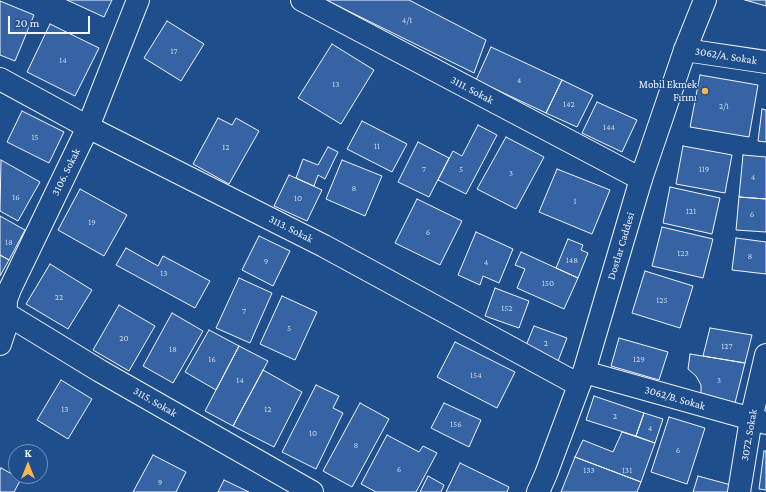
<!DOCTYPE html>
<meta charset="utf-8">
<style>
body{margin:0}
#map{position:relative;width:766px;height:492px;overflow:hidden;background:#1f4e8c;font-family:"Crimson Pro",serif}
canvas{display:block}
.north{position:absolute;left:8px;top:444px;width:40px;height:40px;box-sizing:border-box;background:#1f4e8c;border:1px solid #7391ba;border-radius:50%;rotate:0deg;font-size:11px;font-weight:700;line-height:16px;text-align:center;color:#f2f6ff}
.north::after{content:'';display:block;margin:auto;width:14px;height:18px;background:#ffb74d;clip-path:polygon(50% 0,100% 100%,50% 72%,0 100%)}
.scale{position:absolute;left:8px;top:16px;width:82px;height:18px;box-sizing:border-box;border:2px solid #f2f6ff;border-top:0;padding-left:5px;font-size:12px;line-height:14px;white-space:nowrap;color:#f2f6ff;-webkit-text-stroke:3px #1f4e8c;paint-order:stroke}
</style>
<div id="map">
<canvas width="766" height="492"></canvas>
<div class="north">K</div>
<div class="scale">20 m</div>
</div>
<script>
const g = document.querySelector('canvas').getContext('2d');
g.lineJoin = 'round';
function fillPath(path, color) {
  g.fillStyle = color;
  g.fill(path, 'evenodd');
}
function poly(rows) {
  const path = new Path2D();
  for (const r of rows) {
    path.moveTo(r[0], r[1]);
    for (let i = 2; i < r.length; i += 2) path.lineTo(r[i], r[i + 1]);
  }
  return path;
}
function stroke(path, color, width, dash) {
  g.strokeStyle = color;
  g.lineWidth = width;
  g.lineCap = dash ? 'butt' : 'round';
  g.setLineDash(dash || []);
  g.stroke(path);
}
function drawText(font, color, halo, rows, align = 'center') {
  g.font = font + ' "Crimson Pro",serif';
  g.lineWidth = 3;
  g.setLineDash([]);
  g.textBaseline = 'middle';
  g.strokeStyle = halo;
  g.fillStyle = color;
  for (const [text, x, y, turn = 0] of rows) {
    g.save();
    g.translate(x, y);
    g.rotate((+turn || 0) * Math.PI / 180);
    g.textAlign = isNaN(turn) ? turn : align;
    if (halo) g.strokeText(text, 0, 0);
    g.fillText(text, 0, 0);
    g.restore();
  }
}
const building = poly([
 [67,0,112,0,104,17,67,0],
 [326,0,409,0,486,40,474,73,326,0],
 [745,0,766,0,766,6,745,0],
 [0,1,34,15,15,61,0,55,0,1],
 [167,21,204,44,181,81,144,58,167,21],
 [50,24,99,48,75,96,27,72,50,24],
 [332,44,374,70,341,124,298,98,332,44],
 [491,47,562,80,546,113,476,80,491,47],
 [700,75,758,85,749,137,690,127,700,75],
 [562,80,593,95,577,127,546,113,562,80],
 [597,102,637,120,622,152,582,133,597,102],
 [762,109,766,110,766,142,758,141,762,109],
 [22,111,64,132,49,163,7,142,22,111],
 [218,118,232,125,236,118,259,131,229,184,193,164,218,118],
 [362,121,407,144,392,172,347,149,362,121],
 [478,125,497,135,466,194,438,180,453,151,462,156,478,125],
 [506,137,544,157,516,209,477,189,506,137],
 [418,142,449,158,429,197,398,182,418,142],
 [683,146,732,155,725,193,676,184,683,146],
 [328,147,338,152,325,179,318,175,314,186,296,178,303,159,318,165,328,147],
 [743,155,766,157,766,199,739,197,743,155],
 [1,160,40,182,18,221,0,211,1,160],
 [342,160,382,176,365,216,326,199,342,160],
 [557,169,610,190,592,234,539,212,557,169],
 [289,175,322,190,307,221,274,206,289,175],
 [670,187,720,198,712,234,663,223,670,187],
 [80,189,127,215,104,256,58,230,80,189],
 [739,197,766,199,766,232,736,230,739,197],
 [417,199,462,221,440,265,395,243,417,199],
 [0,216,25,230,9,260,0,255,0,216],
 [662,227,713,239,703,278,652,266,662,227],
 [476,232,513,249,499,283,483,276,480,285,458,275,476,232],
 [259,236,290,251,273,286,242,270,259,236],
 [736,238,766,242,766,274,732,270,736,238],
 [568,239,583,245,581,250,588,253,578,278,556,268,568,239],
 [126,248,158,266,163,256,210,281,195,308,116,265,126,248],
 [521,252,578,278,564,309,517,288,525,269,515,265,521,252],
 [0,255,9,260,0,276,0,255],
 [50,264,92,290,68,329,26,304,50,264],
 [645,271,693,286,680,328,632,313,645,271],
 [239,278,272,293,250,343,216,328,239,278],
 [495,288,529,301,519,328,485,316,495,288],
 [282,296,317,312,295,360,260,344,282,296],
 [119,305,155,326,129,371,93,350,119,305],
 [172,313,203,331,173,383,143,366,172,313],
 [534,326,567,338,558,361,525,348,534,326],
 [710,328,752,335,745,363,703,356,710,328],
 [209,330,239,346,216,390,185,372,209,330],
 [619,338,668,352,659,380,611,366,619,338],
 [455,342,515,372,497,408,437,377,455,342],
 [239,346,268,361,233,426,205,411,239,346],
 [690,354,745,363,735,403,701,393,701,385,696,376,688,369,690,354],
 [263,370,302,392,274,447,233,426,263,370],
 [61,380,92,399,68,439,37,420,61,380],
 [316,385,339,396,333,408,343,413,316,469,282,452,316,385],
 [594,396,644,413,636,436,586,420,594,396],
 [360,403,389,419,352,487,323,471,360,403],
 [444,403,481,420,469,447,431,428,444,403],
 [644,413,663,419,655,443,636,436,644,413],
 [669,417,705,428,687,484,651,472,669,417],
 [622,432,655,443,641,482,575,457,583,440,613,452,622,432],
 [387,435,419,452,423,446,437,453,416,492,376,492,361,484,387,435],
 [764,451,766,451,766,490,759,489,764,451],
 [153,455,186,472,176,492,133,492,153,455],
 [575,457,641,482,637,492,561,492,575,457],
 [460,463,509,487,507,492,446,492,460,463],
 [1,468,21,479,14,492,0,492,0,470,1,468],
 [428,476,444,485,441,492,420,492,428,476],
 [698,476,731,485,729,492,693,492,698,476],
 [224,480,249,492,218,492,224,480]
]);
fillPath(building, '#3563a3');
stroke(building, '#f2f6ff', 1);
const minor = poly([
 [302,0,641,179],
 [685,50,766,62],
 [0,79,88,127,324,246,579,385],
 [0,310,100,371,312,492],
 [0,344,5,329,6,300,10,289,88,127,138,0],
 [584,372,766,423],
 [739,492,751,419,766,355]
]);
const secondary = poly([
 [538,492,546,474,584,372,641,179,685,50,705,0]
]);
stroke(minor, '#f2f6ff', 24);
stroke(secondary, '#f2f6ff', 24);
stroke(minor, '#1f4e8c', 22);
stroke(secondary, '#1f4e8c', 22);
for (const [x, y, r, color] of [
 [705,91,4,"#ffb74d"]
]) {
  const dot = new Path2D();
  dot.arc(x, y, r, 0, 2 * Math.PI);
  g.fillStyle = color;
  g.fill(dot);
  stroke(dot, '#1f4e8c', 1.5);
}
drawText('9px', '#c3d1e8', null, [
 ["4/1",407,20],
 ["17",174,51],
 ["14",63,60],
 ["4",519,80],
 ["13",336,84],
 ["142",569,104],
 ["2/1",724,106],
 ["144",609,127],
 ["15",35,137],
 ["11",377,146],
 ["12",226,147],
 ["7",424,169],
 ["5",461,169],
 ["119",704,169],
 ["3",511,173],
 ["4",753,177],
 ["8",354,188],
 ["16",16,197],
 ["10",298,198],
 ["1",575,201],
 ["121",691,211],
 ["6",752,214],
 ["19",92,222],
 ["6",428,232],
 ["18",9,242],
 ["123",683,253],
 ["8",750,256],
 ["148",572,260],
 ["9",266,261],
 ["4",486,262],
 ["13",164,273],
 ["150",548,283],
 ["22",59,297],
 ["125",662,300],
 ["152",507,308],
 ["7",244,311],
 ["5",289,328],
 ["20",124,338],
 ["2",546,343],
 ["127",727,346],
 ["18",173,349],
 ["16",212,359],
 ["129",639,359],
 ["154",476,375],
 ["14",240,380],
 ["3",719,380],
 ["13",65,409],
 ["12",268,409],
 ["2",615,416],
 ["156",456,424],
 ["4",650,428],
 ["10",313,433],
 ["8",356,445],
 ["6",678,450],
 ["6",399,469],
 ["133",589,470],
 ["131",627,470],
 ["9",160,482]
]);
drawText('11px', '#f2f6ff', '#1f4e8c', [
 ["3062/A. Sokak",726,56,9],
 ["3111. Sokak",472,90,28],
 ["3106. Sokak",66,172,-64],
 ["3113. Sokak",291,229,27],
 ["Dostlar Caddesi",621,246,-73],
 ["3062/B. Sokak",675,398,16],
 ["3115. Sokak",155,402,30],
 ["3072. Sokak",749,435,-80]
]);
drawText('11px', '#f2f6ff', '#1f4e8c', [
 ["Mobil Ekmek",697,85],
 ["Fırını",697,98]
], 'right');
</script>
